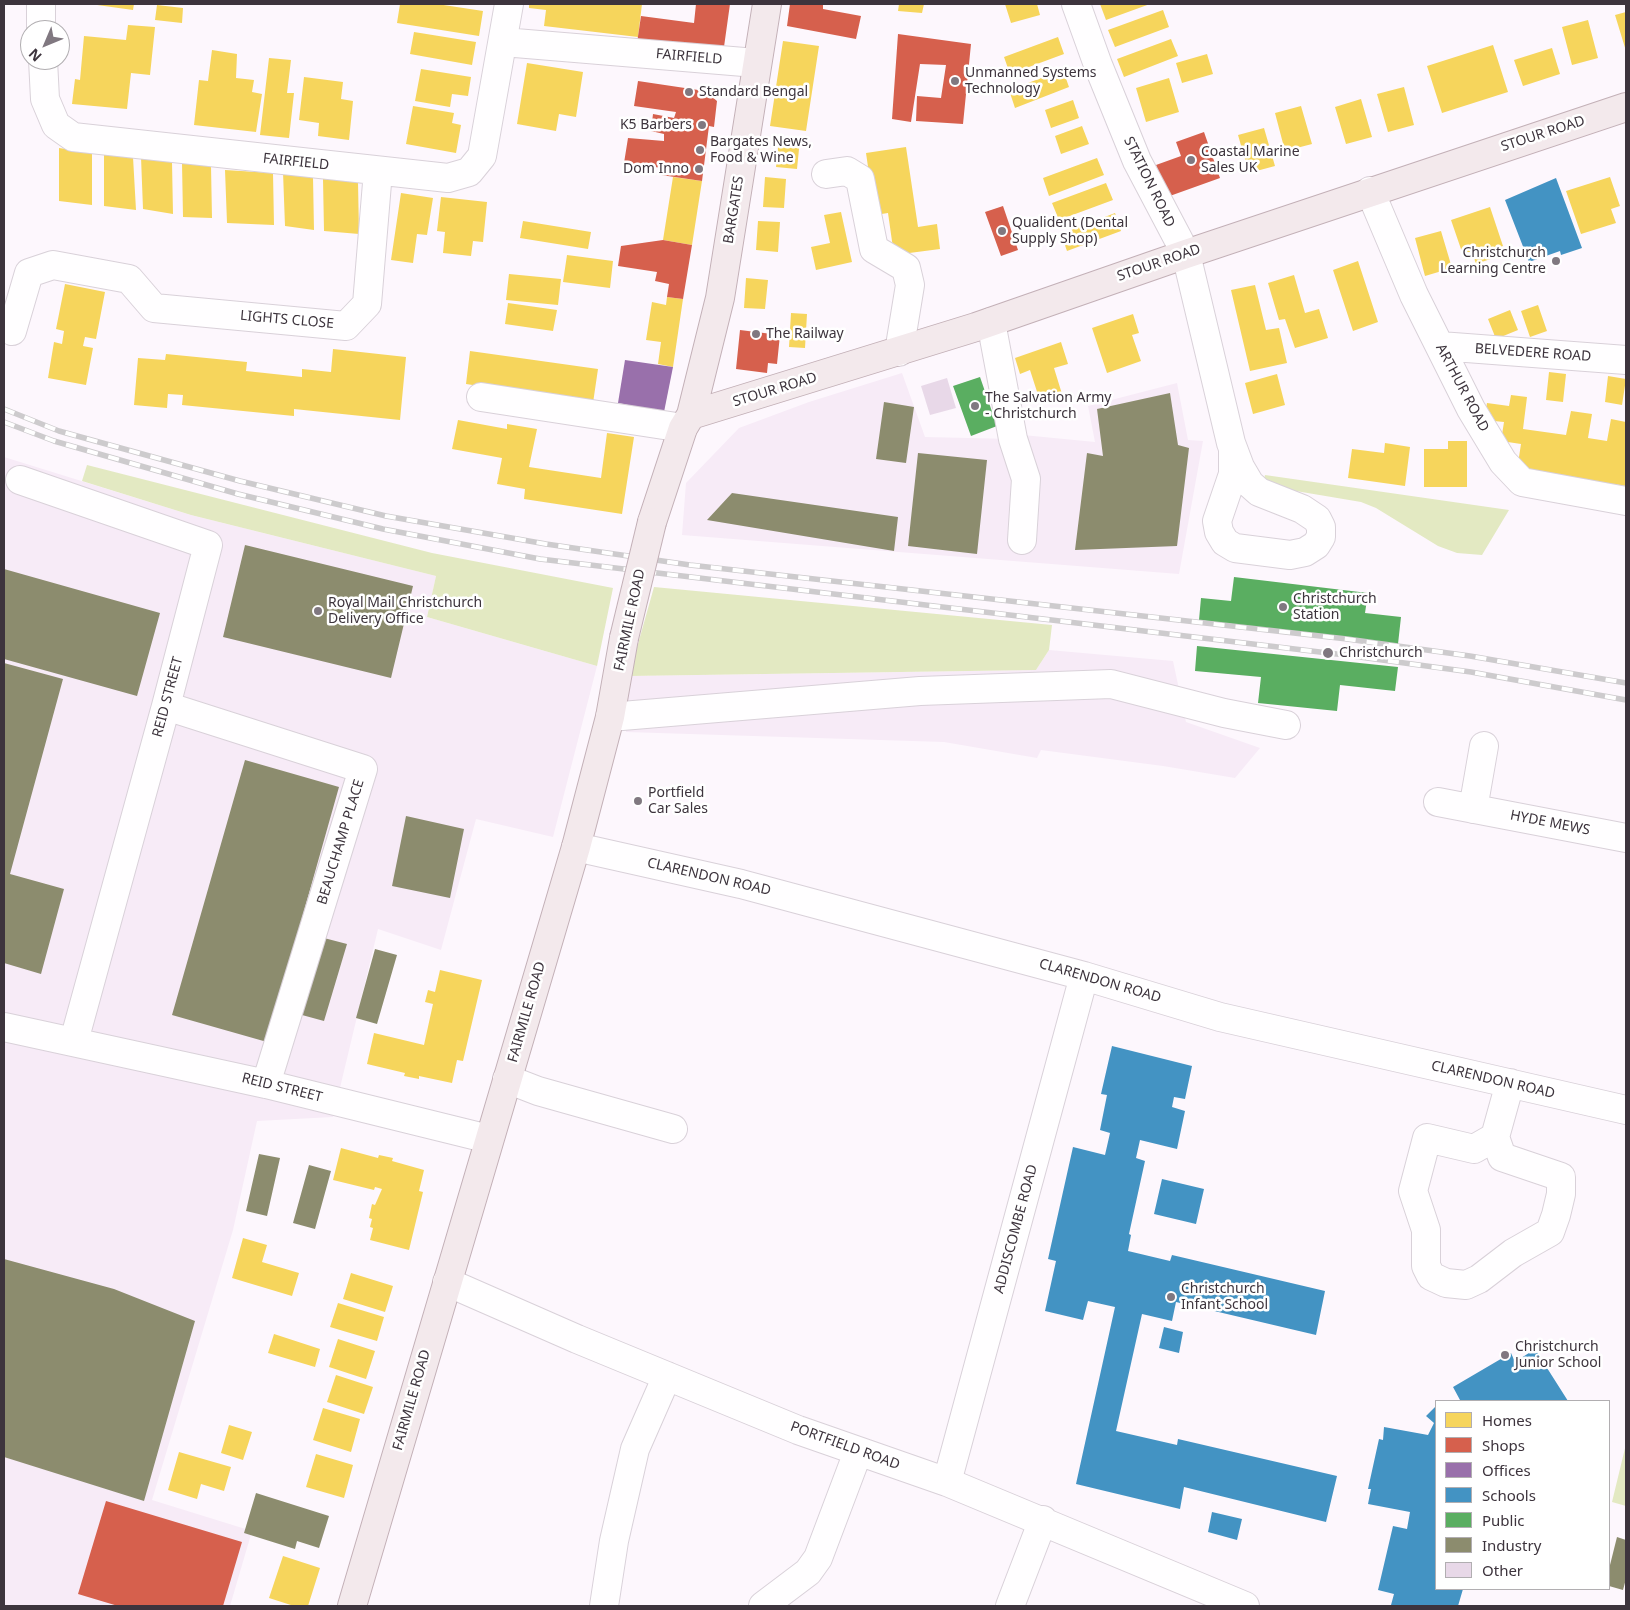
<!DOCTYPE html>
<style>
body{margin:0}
#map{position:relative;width:1630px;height:1610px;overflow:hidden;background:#fdf7fd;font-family:"Noto Sans",sans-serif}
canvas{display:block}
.frame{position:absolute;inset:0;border:5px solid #3d343d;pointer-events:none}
.legend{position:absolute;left:1435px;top:1400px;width:175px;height:190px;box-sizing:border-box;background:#fff;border:1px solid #b1aeb1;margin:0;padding:6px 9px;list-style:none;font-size:15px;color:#3d343d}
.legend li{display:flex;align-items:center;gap:10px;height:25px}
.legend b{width:25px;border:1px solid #b1aeb1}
.north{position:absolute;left:20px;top:20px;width:50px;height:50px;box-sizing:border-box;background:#fff;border:1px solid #b1aeb1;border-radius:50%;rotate:225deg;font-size:14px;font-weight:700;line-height:20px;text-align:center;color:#3d343d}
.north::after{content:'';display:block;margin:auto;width:18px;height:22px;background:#807880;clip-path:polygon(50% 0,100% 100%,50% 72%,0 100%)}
</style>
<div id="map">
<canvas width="1630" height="1610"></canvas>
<div class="frame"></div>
<ul class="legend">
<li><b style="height:14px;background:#f6d55c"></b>Homes</li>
<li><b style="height:14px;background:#d6604d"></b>Shops</li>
<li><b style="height:14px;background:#9970ab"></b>Offices</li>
<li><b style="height:14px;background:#4393c3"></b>Schools</li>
<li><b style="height:14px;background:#5aae61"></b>Public</li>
<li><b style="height:14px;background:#8c8c6e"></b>Industry</li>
<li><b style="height:14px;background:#e8d8e8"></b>Other</li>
</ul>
<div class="north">N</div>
</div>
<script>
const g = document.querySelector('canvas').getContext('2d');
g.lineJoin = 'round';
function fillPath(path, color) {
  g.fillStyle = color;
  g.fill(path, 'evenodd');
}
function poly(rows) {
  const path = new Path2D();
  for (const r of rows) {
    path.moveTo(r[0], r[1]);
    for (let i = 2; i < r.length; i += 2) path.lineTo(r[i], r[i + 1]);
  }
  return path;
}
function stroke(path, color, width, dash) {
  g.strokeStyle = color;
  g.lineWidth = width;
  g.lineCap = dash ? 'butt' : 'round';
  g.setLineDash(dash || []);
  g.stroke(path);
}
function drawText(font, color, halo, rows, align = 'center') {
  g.font = font + ' "Noto Sans",sans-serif';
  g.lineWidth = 5;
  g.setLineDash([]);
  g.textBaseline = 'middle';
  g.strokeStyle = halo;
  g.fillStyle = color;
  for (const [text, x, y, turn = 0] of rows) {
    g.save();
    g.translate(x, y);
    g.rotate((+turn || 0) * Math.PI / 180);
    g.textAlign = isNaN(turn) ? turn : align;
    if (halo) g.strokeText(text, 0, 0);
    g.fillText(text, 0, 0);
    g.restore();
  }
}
fillPath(poly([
 [902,373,925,437,1013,439,1023,435,1095,442,1088,406,1177,383,1188,440,1203,441,1179,574,682,535,686,483,739,428,809,402],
 [4,457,191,515,436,576,427,617,597,666,553,837,476,819,441,950,378,929,333,1117,257,1121,233,1230,152,1500,252,1531,230,1606,4,1606],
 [1049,650,1173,661,1186,722,1260,748,1235,778,1163,766,1041,750,1037,758,944,742,626,732,629,676,1036,670]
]), '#f7ebf7');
fillPath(poly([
 [87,465,432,553,613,588,597,666,427,617,436,576,191,515,82,481],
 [1265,475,1509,510,1482,555,1457,553,1438,546,1376,508,1361,502,1278,488,1264,479],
 [654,587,1052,625,1049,650,1036,670,629,676],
 [1626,1444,1626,1506,1612,1502]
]), '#e3e9c2');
fillPath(poly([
 [90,4,134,4,133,10],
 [400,4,437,4,483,11,479,36,397,23],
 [529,4,642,4,638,37,544,26,546,10,529,8],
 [899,4,924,4,922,13,898,11],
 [1005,4,1037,4,1040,15,1011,23],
 [1100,4,1150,4,1106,20],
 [157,5,183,8,182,23,155,20],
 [1163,10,1169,27,1115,47,1108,30],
 [1626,12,1626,51,1615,15],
 [1588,20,1598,58,1572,65,1562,27],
 [128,25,155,27,150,75,131,73,127,109,72,104,75,79,80,80,84,36,126,40],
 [414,32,476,42,472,65,410,54],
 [1058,37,1064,54,1010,74,1004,57],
 [1171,39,1178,56,1124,77,1117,59],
 [783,41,819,46,806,131,770,126],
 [1493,45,1508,92,1442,113,1427,66],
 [1552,48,1560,74,1523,86,1514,60],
 [212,50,237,54,236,78,254,80,252,92,262,94,256,132,194,125,199,80,208,81],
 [1207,54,1213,74,1182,83,1176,63],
 [269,58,291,60,287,93,294,93,289,138,260,135],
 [527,63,583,72,576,117,559,114,556,131,517,124],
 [421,69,471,77,468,96,452,94,450,107,415,101],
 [1063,70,1069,87,1015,108,1009,90],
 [304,77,343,82,341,99,353,101,349,140,318,136,319,123,299,120],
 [1169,78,1179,112,1146,122,1136,88],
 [1404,87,1414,125,1388,132,1377,94],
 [1361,99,1372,137,1346,144,1335,107],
 [1073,100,1079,118,1051,128,1045,110],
 [413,106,454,113,452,123,461,125,456,153,406,144],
 [1301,106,1312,144,1285,151,1275,113],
 [1082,126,1089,144,1061,154,1055,136],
 [1264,128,1275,166,1249,173,1238,135],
 [779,138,800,139,797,169,776,167],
 [906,147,918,227,937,224,940,249,894,255,888,213,875,215,866,153],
 [59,148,92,153,92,205,59,201],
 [104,153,133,157,136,210,104,206],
 [141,157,172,162,173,214,143,209],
 [1097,158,1104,175,1049,196,1043,178],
 [182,163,211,166,212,218,183,217],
 [225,170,273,173,274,225,227,223],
 [283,172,313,177,314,230,285,226],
 [673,177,702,181,692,245,663,240],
 [765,177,786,179,784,208,763,207],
 [1610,177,1620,206,1611,209,1616,223,1581,234,1566,191],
 [323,179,358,182,359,234,324,231],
 [1106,183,1113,200,1059,220,1052,203],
 [401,193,433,198,427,235,417,234,413,263,391,260],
 [441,197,487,202,483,242,473,241,471,256,443,253,445,232,437,231],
 [1490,207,1503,246,1496,248,1499,256,1476,264,1472,252,1462,252,1451,220],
 [841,212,852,262,816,270,811,247,830,243,824,215],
 [1115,213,1121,231,1067,251,1061,234],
 [523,221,591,232,588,249,520,238],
 [758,221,780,222,778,252,756,250],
 [1441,231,1452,268,1425,276,1415,238],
 [567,255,613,261,610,288,563,282],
 [1358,261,1378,322,1353,331,1333,270],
 [509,274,561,279,558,305,506,300],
 [1294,275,1305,313,1319,309,1328,338,1295,348,1285,319,1279,320,1268,283],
 [746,278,768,280,765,309,744,308],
 [65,284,105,292,96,339,85,337,83,346,93,348,86,385,48,378,54,342,62,344,64,331,56,329],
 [1255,285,1266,330,1279,328,1287,363,1250,371,1231,290],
 [667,297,683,299,673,367,658,364,661,342,646,340,652,302,666,305],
 [508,303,557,310,553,331,505,324],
 [1538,305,1547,331,1530,337,1521,311],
 [1510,310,1518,330,1496,339,1488,319],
 [791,313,807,314,805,348,789,347],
 [1133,314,1139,333,1132,335,1141,361,1107,373,1092,328],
 [1061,342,1068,364,1054,368,1062,394,1040,401,1030,370,1020,374,1015,358],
 [333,349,406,357,400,420,294,409,294,416,182,405,183,395,168,394,167,408,134,405,138,358,165,360,166,354,247,362,246,371,302,377,302,369,331,372],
 [470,351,598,369,593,403,466,384],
 [1549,372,1566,374,1563,402,1546,400],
 [1277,374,1285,405,1253,414,1245,383],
 [1608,376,1626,379,1622,405,1605,402],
 [1511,395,1527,397,1523,429,1566,435,1571,411,1592,414,1588,438,1607,441,1611,419,1626,422,1626,486,1517,470,1521,444,1501,441,1504,422,1484,420,1487,403,1509,406],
 [458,420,507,429,507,424,537,429,529,467,601,478,607,433,634,437,622,514,524,499,525,489,497,484,502,458,452,449],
 [1448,441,1467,441,1467,487,1424,487,1424,449,1448,449],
 [1385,443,1410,447,1405,486,1348,478,1352,449,1384,453],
 [440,970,482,980,463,1061,457,1060,452,1083,419,1076,419,1079,404,1076,405,1073,367,1064,374,1033,424,1045,433,1004,425,1002,428,990,435,992],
 [341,1148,378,1158,379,1155,393,1158,392,1161,424,1170,419,1191,423,1192,409,1250,370,1240,373,1228,370,1227,372,1219,369,1218,372,1204,375,1205,382,1189,375,1187,374,1190,333,1180],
 [243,1238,267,1245,262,1262,299,1273,292,1296,232,1278],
 [351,1273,393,1286,385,1312,343,1299],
 [338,1303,384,1317,377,1341,330,1327],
 [274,1334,320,1349,315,1367,268,1353],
 [338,1339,375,1351,366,1379,329,1367],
 [336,1375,373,1387,364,1414,327,1402],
 [323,1408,360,1419,351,1452,313,1440],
 [229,1425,252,1432,243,1460,221,1453],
 [179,1452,231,1467,224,1491,201,1484,197,1499,168,1490],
 [316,1454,353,1465,344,1498,306,1487],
 [283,1556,320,1568,308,1606,294,1606,269,1598]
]), '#f6d55c');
fillPath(poly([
 [696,4,730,4,723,54,637,43,641,16,694,23],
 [790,4,823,4,823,9,861,16,856,39,787,26],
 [898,34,971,44,963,124,916,121,917,96,941,98,946,65,920,64,911,122,892,119],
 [638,81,705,91,717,101,714,127,709,126,702,181,661,175,662,168,624,163,628,138,664,141,664,134,651,131,653,114,674,118,676,112,634,106],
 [1204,132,1220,178,1167,197,1156,165,1181,156,1176,142],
 [1003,206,1018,250,1001,256,985,212],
 [663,240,692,245,683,299,667,297,669,284,655,281,657,272,618,266,621,246],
 [740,330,780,335,777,364,768,363,767,373,736,369],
 [106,1501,242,1542,223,1606,118,1606,78,1594]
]), '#d6604d');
fillPath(poly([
 [625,360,673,367,664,412,618,403]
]), '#9970ab');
fillPath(poly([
 [1556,178,1582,248,1561,255,1560,251,1529,262,1505,200],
 [1112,1046,1192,1066,1185,1099,1174,1097,1172,1107,1185,1111,1177,1149,1140,1140,1136,1158,1145,1161,1129,1234,1131,1235,1128,1251,1170,1261,1172,1255,1325,1291,1316,1335,1176,1302,1172,1321,1142,1314,1116,1431,1177,1445,1178,1439,1337,1476,1326,1522,1184,1487,1180,1509,1076,1484,1115,1307,1088,1301,1083,1320,1045,1311,1056,1261,1048,1259,1073,1147,1105,1155,1110,1133,1100,1130,1107,1095,1101,1094],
 [1162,1179,1204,1189,1196,1224,1154,1214],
 [1164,1327,1183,1332,1179,1353,1159,1348],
 [1535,1349,1568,1401,1458,1401,1460,1400,1453,1387,1511,1353,1515,1362],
 [1436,1406,1436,1589,1463,1589,1458,1606,1394,1606,1391,1605,1394,1594,1378,1590,1393,1526,1407,1529,1410,1512,1368,1504,1371,1489,1368,1489,1379,1439,1383,1440,1384,1427,1428,1435,1434,1423,1426,1416],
 [1212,1512,1242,1519,1237,1540,1208,1532]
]), '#4393c3');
fillPath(poly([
 [980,377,997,426,971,436,953,386],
 [1234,577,1368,593,1365,613,1401,617,1398,644,1199,620,1201,598,1231,601],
 [1197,646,1398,667,1395,691,1340,685,1337,711,1258,703,1261,677,1195,671]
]), '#5aae61');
fillPath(poly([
 [1170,393,1178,445,1189,448,1177,546,1075,550,1087,453,1103,456,1097,409],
 [884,402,914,407,906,463,876,459],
 [918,453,987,460,977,554,908,546],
 [732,493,898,517,894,551,707,520],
 [245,545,413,586,391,678,223,637],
 [4,569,160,613,137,696,4,659],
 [4,663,63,679,10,874,64,889,41,974,4,963],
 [245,760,339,787,267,1042,172,1015],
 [406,816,464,829,450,898,392,886],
 [324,938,347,944,324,1021,302,1015],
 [375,949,397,955,377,1024,356,1018],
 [259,1154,280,1158,267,1216,246,1211],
 [309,1165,331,1171,315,1229,293,1223],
 [4,1259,114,1289,195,1321,144,1501,4,1457],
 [256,1493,329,1516,319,1548,297,1541,295,1549,244,1533],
 [1617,1537,1626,1540,1626,1579,1623,1590,1609,1586,1609,1569]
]), '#8c8c6e');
fillPath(poly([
 [947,378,956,408,930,415,921,386]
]), '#e8d8e8');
const minor = poly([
 [1076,4,1098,65,1137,161,1186,254,1231,443,1240,467,1250,484,1259,492,1302,509,1317,519,1321,527,1321,537,1316,545,1305,552,1290,555,1235,548,1225,542,1219,532,1217,521,1233,474,1233,450],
 [41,30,41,4],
 [503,42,756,63],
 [43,60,45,99,56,125,73,137,448,178,469,172,482,156,509,4],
 [826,174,847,171,860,179,874,249,906,268,910,285,899,352],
 [1370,191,1414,295,1471,409,1503,462,1522,482,1626,501],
 [991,322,1013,439,1026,479,1022,540],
 [12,331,29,273,53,265,129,279,154,308,346,326,367,304,378,171],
 [1440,346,1626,360],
 [481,397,683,428],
 [20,480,208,545,166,706,74,1041],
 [166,706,363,769,266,1084],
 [610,717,920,691,1111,684,1224,713,1286,725],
 [1438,802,1626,838],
 [1473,809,1484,746],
 [576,847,741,884,1084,976,1220,1017,1626,1110],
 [4,1027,266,1084,489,1139],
 [507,1079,538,1091,673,1129],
 [1495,1137,1474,1149,1427,1138,1413,1191,1426,1230,1426,1266,1431,1276,1446,1283,1466,1285,1479,1279,1513,1253,1550,1232,1556,1215,1561,1194,1561,1177,1502,1157,1495,1137,1510,1083],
 [447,1282,577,1339,798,1430,947,1482,1245,1606],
 [947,1482,1084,976],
 [604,1606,614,1541,635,1449,667,1376],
 [763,1606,808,1572,818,1558,858,1452],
 [1010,1606,1043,1520]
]);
const major = poly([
 [691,415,976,327,1186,254,1626,107],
 [652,522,683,428,691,415,720,298,767,4],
 [352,1606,576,847,610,717,624,638]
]);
stroke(minor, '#d9d1d9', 30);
stroke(major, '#c3b0b7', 30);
stroke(minor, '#fffeff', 28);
stroke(major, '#f3e9ec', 28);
const rail = poly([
 [4,409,59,431,240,481,386,516,546,544,690,565,1347,639,1470,656,1626,683],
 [4,422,54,441,238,494,383,529,540,559,1345,655,1471,672,1626,700]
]);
stroke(rail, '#cdcbcd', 5.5);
stroke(rail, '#fff', 4, [11]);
const majorBridge = poly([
 [624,638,652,522]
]);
stroke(majorBridge, '#c3b0b7', 30, []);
stroke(majorBridge, '#f3e9ec', 28);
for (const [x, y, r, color] of [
 [955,81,5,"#807880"],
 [689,92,5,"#807880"],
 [702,125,5,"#807880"],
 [700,150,5,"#807880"],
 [1191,160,5,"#807880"],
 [699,169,5,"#807880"],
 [1002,231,5,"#807880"],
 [1556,261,5,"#807880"],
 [756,334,5,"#807880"],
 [975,406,5,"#807880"],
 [1283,607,5,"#807880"],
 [318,611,5,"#807880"],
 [1328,653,6,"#807880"],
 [638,801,5,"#807880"],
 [1171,1297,5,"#807880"],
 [1505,1355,5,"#807880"]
]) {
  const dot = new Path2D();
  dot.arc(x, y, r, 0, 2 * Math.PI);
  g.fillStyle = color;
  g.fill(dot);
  stroke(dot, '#fff', 2);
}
drawText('14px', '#3d343d', '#fff', [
 ["FAIRFIELD",689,57,5],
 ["STOUR ROAD",1543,134,-18],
 ["FAIRFIELD",296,162,6],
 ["STATION ROAD",1149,182,64],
 ["BARGATES",734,210,-81],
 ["STOUR ROAD",1159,263,-19],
 ["LIGHTS CLOSE",287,320,5],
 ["BELVEDERE ROAD",1533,353,4],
 ["ARTHUR ROAD",1462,388,62],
 ["STOUR ROAD",775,390,-17],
 ["FAIRMILE ROAD",630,620,-78],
 ["REID STREET",168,697,-75],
 ["HYDE MEWS",1550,823,11],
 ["BEAUCHAMP PLACE",341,842,-73],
 ["CLARENDON ROAD",709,877,13],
 ["CLARENDON ROAD",1100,981,16],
 ["FAIRMILE ROAD",527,1012,-74],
 ["CLARENDON ROAD",1493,1080,13],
 ["REID STREET",282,1088,14],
 ["ADDISCOMBE ROAD",1016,1229,-75],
 ["FAIRMILE ROAD",412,1400,-74],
 ["PORTFIELD ROAD",845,1446,20]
]);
drawText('14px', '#3d343d', '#fff', [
 ["Unmanned Systems",965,73],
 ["Technology",965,89],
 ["Standard Bengal",699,92],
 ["K5 Barbers",692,125,"right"],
 ["Bargates News,",710,142],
 ["Food & Wine",710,158],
 ["Coastal Marine",1201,152],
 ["Sales UK",1201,168],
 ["Dom Inno",689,169,"right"],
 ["Qualident (Dental",1012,223],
 ["Supply Shop)",1012,239],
 ["Christchurch",1546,253,"right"],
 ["Learning Centre",1546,269,"right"],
 ["The Railway",766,334],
 ["The Salvation Army",985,398],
 ["- Christchurch",985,414],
 ["Christchurch",1293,599],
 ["Station",1293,615],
 ["Royal Mail Christchurch",328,603],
 ["Delivery Office",328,619],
 ["Christchurch",1339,653],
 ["Portfield",648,793],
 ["Car Sales",648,809],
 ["Christchurch",1181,1289],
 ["Infant School",1181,1305],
 ["Christchurch",1515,1347],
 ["Junior School",1515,1363]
], 'left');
</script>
